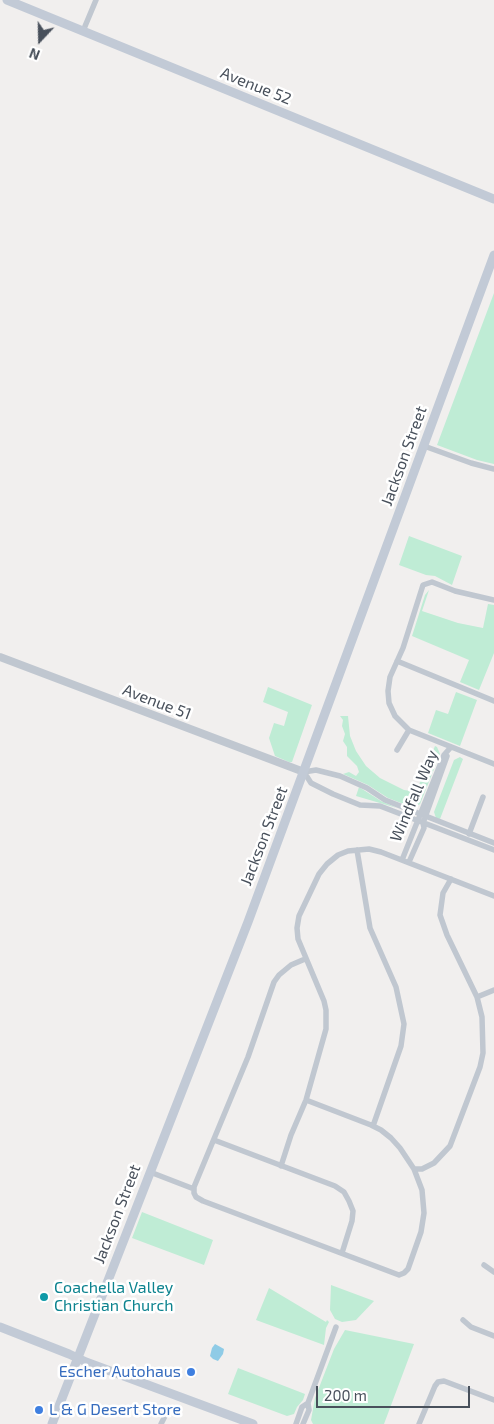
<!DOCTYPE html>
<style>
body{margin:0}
#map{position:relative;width:494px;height:1424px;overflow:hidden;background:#f1efee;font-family:"Exo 2",sans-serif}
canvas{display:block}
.north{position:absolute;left:15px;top:15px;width:50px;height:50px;-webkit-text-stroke:4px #fff;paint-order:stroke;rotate:201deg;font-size:14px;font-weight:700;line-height:20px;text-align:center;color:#48505b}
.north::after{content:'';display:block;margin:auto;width:18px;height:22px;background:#48505b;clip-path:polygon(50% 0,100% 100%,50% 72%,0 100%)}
.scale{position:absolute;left:316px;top:1386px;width:154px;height:22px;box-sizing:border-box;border:2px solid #48505b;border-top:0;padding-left:6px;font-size:15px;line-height:18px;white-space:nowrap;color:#48505b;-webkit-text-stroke:4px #fff;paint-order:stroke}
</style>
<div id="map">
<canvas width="494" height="1424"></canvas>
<div class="north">N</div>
<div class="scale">200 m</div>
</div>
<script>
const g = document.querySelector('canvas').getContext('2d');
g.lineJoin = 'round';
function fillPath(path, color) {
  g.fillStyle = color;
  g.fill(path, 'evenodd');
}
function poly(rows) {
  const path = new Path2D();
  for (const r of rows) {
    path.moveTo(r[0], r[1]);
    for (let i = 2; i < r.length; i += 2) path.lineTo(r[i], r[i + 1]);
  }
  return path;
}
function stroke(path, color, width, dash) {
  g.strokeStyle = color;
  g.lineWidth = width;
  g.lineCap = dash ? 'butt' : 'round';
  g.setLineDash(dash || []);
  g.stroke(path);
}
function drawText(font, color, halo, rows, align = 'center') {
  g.font = font + ' "Exo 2",sans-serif';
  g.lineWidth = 5;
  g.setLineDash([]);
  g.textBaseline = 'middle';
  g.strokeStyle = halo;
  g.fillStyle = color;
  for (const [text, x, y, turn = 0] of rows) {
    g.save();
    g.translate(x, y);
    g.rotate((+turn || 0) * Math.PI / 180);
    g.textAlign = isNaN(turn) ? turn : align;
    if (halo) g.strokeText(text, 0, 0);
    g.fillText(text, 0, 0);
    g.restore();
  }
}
fillPath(poly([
 [494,293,494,464,477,460,437,445],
 [409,536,462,556,452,585,435,576,426,575,399,565],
 [429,590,422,611,458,623,483,628,488,604,494,605,494,653,479,690,460,682,469,660,412,636,425,595],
 [268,687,312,705,292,762,289,762,275,756,269,738,274,723,284,726,288,712,263,702],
 [456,692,477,700,460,746,428,733,436,710,448,714],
 [340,716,348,716,350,736,356,751,366,766,380,778,404,790,411,791,418,787,435,746,437,747,440,754,420,804,414,808,388,798,368,785,343,774,349,772,356,776,359,772,357,766,347,756,347,747,343,741,345,734,342,726,343,720],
 [460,757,463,759,440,819,436,818,434,812,454,760],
 [359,787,381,801,397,808,356,796],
 [142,1212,213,1240,204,1265,132,1238],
 [331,1285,374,1301,356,1320,342,1322,335,1319,330,1310],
 [269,1288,326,1322,327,1320,329,1322,326,1328,324,1345,256,1320],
 [345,1330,414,1344,384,1424,313,1424,311,1420,315,1398,334,1349],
 [238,1368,305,1394,303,1400,297,1407,294,1414,287,1416,228,1394]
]), '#bfecd5');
fillPath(poly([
 [215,1344,224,1349,223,1354,218,1361,213,1359,210,1356,212,1348]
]), '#8fcbe6');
stroke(poly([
 [83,31,96,0],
 [424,446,471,463,494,469],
 [494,600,455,591,432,582,423,585,403,648,390,677,388,691,389,703,395,716,409,730,494,764],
 [397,661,494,701],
 [397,750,409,730],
 [469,834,483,797],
 [494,843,385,800,367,788,340,776,316,770,304,772,311,783,333,794,360,805,380,806,494,850],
 [357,850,370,928,396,987,404,1024,401,1046,373,1126],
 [402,860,444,755,451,747],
 [409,862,424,828,423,823,447,756],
 [305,959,291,965,279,975,274,982,248,1057,194,1187,194,1193,196,1197,203,1201,399,1275,404,1273,408,1269,421,1232,424,1213,422,1190,414,1169,400,1148,391,1138,381,1130,371,1125,306,1100],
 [477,997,494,990],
 [214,1140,335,1186,344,1192,349,1201,353,1211,352,1221,342,1253],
 [281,1166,291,1135,306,1100,326,1029,326,1010,324,1001,298,939,297,928,299,916,319,874,327,864,338,855,348,851,369,849,381,852,494,896],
 [414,1169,422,1169,434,1163,450,1146,480,1067,483,1053,482,1017,477,997,447,935,440,915,443,893,451,879],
 [150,1172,194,1189],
 [484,1265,494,1272],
 [463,1320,471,1327,494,1336],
 [161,1424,165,1416],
 [296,1424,302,1407,308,1403],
 [303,1424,309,1410,308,1403,336,1327],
 [419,1424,435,1386,438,1382,444,1381,494,1400]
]), '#c0c7d0', 5.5);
stroke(poly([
 [0,657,304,772]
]), '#c0c7d0', 8);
stroke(poly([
 [7,0,494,199],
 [0,1327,69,1354,86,1362,253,1424],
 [52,1424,248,922,494,255]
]), '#c2cad6', 9);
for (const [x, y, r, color] of [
 [44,1297,5,"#0f9aa8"],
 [191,1372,5,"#3f7fe0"],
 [39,1410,5,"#3f7fe0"]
]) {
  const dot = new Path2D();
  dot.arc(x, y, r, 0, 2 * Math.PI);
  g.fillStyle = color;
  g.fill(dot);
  stroke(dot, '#fff', 2);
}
drawText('16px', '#48505b', '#fff', [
 ["Avenue 52",256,86,22],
 ["Jackson Street",404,456,-70],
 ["Avenue 51",157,702,21],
 ["Windfall Way",414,796,-67],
 ["Jackson Street",264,836,-69],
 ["Jackson Street",117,1214,-69]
]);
drawText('16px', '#0d838f', '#fff', [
 ["Coachella Valley",54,1288],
 ["Christian Church",54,1306]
], 'left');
drawText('16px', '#366cbe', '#fff', [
 ["Escher Autohaus",181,1372],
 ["L & G Desert Store",49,1410,"left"]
], 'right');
</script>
